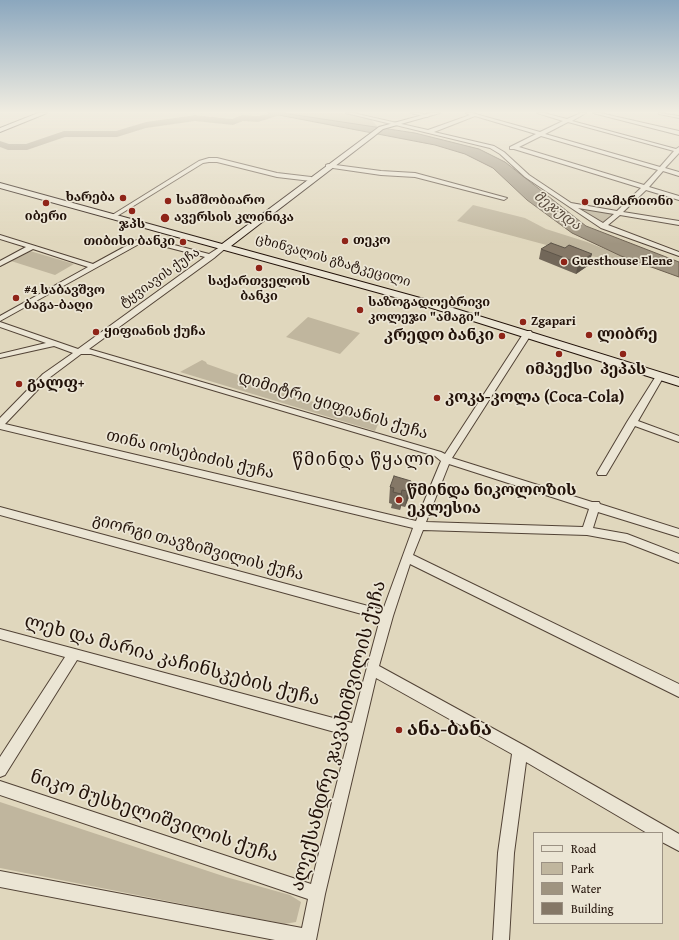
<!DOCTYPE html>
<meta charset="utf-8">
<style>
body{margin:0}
#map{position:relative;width:679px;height:940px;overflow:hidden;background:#e0d7bd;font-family:"Gentium Book Plus",serif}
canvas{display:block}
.legend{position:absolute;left:533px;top:832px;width:130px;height:92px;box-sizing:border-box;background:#ebe5d4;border:1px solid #9b9183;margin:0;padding:5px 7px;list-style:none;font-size:12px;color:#221209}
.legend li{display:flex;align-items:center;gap:8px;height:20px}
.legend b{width:20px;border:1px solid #9b9183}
</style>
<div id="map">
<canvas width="679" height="940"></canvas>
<ul class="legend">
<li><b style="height:5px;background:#ebe5d4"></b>Road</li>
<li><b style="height:11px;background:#c0b69e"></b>Park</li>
<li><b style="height:11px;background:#9f9480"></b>Water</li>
<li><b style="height:11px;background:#857867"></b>Building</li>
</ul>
</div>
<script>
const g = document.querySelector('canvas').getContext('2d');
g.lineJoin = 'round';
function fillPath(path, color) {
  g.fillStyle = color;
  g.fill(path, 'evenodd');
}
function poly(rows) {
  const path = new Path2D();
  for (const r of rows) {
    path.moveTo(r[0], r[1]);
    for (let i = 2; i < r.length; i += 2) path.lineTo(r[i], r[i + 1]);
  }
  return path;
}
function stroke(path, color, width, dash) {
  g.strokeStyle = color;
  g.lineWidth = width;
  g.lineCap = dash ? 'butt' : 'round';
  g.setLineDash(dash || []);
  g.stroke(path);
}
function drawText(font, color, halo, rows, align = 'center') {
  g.font = font + ' "Gentium Book Plus","Noto Serif Georgian",serif';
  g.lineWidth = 3.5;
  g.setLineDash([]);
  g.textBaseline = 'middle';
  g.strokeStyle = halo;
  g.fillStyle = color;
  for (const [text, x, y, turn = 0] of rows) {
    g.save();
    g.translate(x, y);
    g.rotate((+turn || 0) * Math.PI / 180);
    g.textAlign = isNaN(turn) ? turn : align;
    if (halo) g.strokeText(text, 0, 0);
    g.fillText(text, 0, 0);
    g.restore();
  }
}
fillPath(poly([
 [283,113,342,113,371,119,378,127,371,127],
 [473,205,525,218,546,229,587,242,653,268,580,254,457,221],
 [585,209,612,214,602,223,583,212],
 [30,251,74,264,55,275,11,261],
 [308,317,360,333,340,354,286,337],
 [202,360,206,362,207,364,238,375,241,378,335,409,381,418,375,431,180,372],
 [0,802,226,877,290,895,301,902,296,922,284,924,0,868]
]), '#c0b69e');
const water = poly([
 [268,113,283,113,415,133,479,149,505,162,586,226,679,262,679,277,621,256,572,233,527,200,493,168,465,154,435,145,268,113]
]);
fillPath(water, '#9f9480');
stroke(water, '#6d6050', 1);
fillPath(poly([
 [274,113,284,114,258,122,243,121,233,125,195,121,146,128,117,137,65,137,27,150,8,150,0,147,0,141,9,144,26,144,64,131,116,131,146,122,195,115,232,119,242,115,258,116,274,113]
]), '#9f9480');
const street = poly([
 [346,113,353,113,428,130,470,115,466,113,472,113,540,132,563,121,537,113,544,113,567,119,581,113,586,113,572,121,676,149,679,147,679,153,665,168,679,172,679,176,663,171,649,187,679,196,679,200,646,190,623,212,679,221,679,225,620,215,608,225,679,252,679,256,601,228,525,177,500,154,490,148,346,113],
 [475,116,536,134,510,147,510,149,514,149,641,188,617,211,571,203,529,175,504,152,494,146,434,132,475,116],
 [568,122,674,151,660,167,545,134,568,122],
 [541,136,658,170,644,185,519,147,541,136],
 [578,208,614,214,603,223,578,208],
 [411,113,419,113,429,116,427,117,411,113],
 [593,113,600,113,679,131,679,135,593,113],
 [659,113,679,116,679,118,659,114,659,113],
 [209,158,217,158,277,173,311,177,314,179,311,181,277,177,217,162,209,162,203,163,114,218,109,217,199,161,209,158],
 [328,164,381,171,415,173,507,198,504,200,415,177,381,175,326,167,326,165,328,164],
 [0,235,93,264,137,240,151,239,209,254,223,245,227,245,227,247,214,258,89,349,441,452,445,454,525,331,531,331,532,333,452,458,592,502,599,502,600,504,679,529,679,537,598,512,593,528,627,534,679,554,679,563,625,542,587,535,423,530,413,555,679,684,679,697,410,564,393,616,379,666,525,746,679,834,679,851,662,842,662,833,647,833,526,762,514,853,509,940,493,940,498,853,512,754,376,678,325,894,316,940,275,940,0,887,0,871,302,928,308,899,0,795,0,781,311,884,349,736,77,660,5,775,0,777,0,757,65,657,0,639,0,629,352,723,380,619,0,515,0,507,383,610,413,528,0,429,0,418,43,374,73,353,54,346,0,358,0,354,46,343,0,327,0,322,78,349,205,257,151,243,139,244,0,321,0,316,88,267,33,249,0,266,0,261,26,247,0,239,0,235],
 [81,354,91,354,435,456,441,461,416,521,5,424,49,378,81,354],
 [449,464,589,509,583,527,426,522,449,464],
 [660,373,664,376,638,421,679,436,679,442,635,426,606,475,598,475,597,473,627,422,656,376,660,373]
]);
const secondary = poly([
 [38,113,47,113,0,132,0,128,38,113],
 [430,113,440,113,383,129,373,137,231,246,424,299,679,378,679,386,416,303,0,188,0,183,222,244,379,127,430,113]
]);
stroke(street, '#524336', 2);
stroke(secondary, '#221209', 2);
fillPath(street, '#ebe5d4');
fillPath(secondary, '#ebe5d4');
fillPath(poly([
 [541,249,589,265,576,274,539,259],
 [411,481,409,497,405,507,401,506,400,510,391,508,392,504,389,503,390,487]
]), '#726759');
fillPath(poly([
 [592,254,589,265,576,274,578,263],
 [411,481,409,497,405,507,407,491],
 [402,490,401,506,400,510,401,494]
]), '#5d5448');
const building = poly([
 [551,243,565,248,569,245,592,254,578,263,541,249,551,243],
 [394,476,411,481,407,491,402,490,401,494,393,492,394,488,390,487,394,476]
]);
fillPath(building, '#857867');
stroke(building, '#5d5448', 1);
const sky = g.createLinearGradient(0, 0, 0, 244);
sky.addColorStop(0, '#8ba7be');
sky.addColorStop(0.46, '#f1ede1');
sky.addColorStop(1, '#f1ede100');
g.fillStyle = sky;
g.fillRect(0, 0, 679, 244);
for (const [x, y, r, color] of [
 [123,198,4,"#8f2418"],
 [168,201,4,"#8f2418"],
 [585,202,4,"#8f2418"],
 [46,203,4,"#8f2418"],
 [132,211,4,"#8f2418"],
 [165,218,5,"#8f2418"],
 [345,241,4,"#8f2418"],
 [183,242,4,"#8f2418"],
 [564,262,4,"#8f2418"],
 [259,268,4,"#8f2418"],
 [16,298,4,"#8f2418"],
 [360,310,4,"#8f2418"],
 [523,322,4,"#8f2418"],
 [96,332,4,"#8f2418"],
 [589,335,4,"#8f2418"],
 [502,336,4,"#8f2418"],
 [559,354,4,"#8f2418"],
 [623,354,4,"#8f2418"],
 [19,384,4,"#8f2418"],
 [437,398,4,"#8f2418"],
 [399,500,4,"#8f2418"],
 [399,730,4,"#8f2418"]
]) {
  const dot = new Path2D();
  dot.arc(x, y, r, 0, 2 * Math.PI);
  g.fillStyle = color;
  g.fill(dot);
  stroke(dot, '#ebe5d4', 1.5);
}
drawText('bold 13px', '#221209', '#ebe5d4', [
 ["ხარება",115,198,"right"],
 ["სამშობიარო",176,201],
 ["თამარიონი",593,202],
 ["იბერი",46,217,"center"],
 ["ავერსის კლინიკა",174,218],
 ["ჯპს",132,225,"center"],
 ["თეკო",353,241],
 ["თიბისი ბანკი",175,242,"right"],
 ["Guesthouse Elene",572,262],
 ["საქართველოს",259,282,"center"],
 ["ბანკი",259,297,"center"],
 ["#4 საბავშვო",24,291],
 ["ბაგა-ბაღი",24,306],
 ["საზოგადოებრივი",368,303],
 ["კოლეჯი \"ამაგი\"",368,318],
 ["Zgapari",531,322],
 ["ყიფიანის ქუჩა",104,332]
], 'left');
drawText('13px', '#221209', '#ebe5d4', [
 ["ცხინვალის გზატკეცილი",333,261,16],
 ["ტყვიავის ქუჩა",160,278,-35]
]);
drawText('italic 14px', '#5a4c3f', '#ebe5d4', [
 ["მეჯუდა",557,211,37]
]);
drawText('bold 16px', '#221209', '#ebe5d4', [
 ["ლიბრე",597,335],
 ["კრედო ბანკი",494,336,"right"],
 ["იმპექსი",559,370,"center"],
 ["პეპას",623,370,"center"],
 ["გალფ+",27,384],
 ["კოკა-კოლა (Coca-Cola)",445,398],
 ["წმინდა ნიკოლოზის",407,491],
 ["ეკლესია",407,509]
], 'left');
drawText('16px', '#221209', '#ebe5d4', [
 ["დიმიტრი ყიფიანის ქუჩა",333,406,17],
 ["თინა იოსებიძის ქუჩა",190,455,13],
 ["გიორგი თავზიშვილის ქუჩა",198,548,15]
]);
g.letterSpacing = '1px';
drawText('18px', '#221209', '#ebe5d4', [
 ["წმინდა წყალი",364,460]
]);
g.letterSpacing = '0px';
drawText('19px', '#221209', '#ebe5d4', [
 ["ლეხ და მარია კაჩინსკების ქუჩა",172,661,15],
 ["ალექსანდრე ჯავახიშვილის ქუჩა",339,736,-75],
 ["ნიკო მუსხელიშვილის ქუჩა",154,817,18]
]);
drawText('bold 19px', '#221209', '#ebe5d4', [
 ["ანა-ბანა",407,730]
], 'left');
</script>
